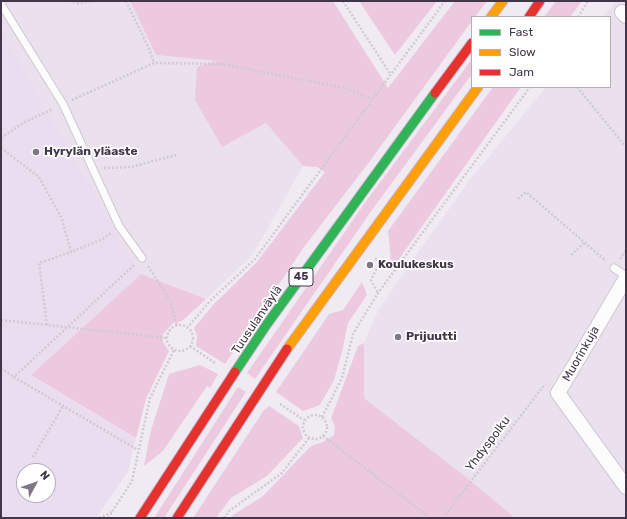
<!DOCTYPE html>
<meta charset="utf-8">
<style>
body{margin:0}
#map{position:relative;width:627px;height:519px;overflow:hidden;background:#f0ebf2;font-family:Rubik,sans-serif}
canvas{display:block}
.frame{position:absolute;inset:0;border:2px solid #423649;pointer-events:none}
.legend{position:absolute;left:471px;top:16px;width:140px;height:72px;box-sizing:border-box;background:#fff;border:1px solid #b3afb6;margin:0;padding:5px 7px;list-style:none;font-size:12px;color:#423649}
.legend li{display:flex;align-items:center;gap:8px;height:20px}
.legend b{width:20px;border:1px solid #b3afb6}
.north{position:absolute;left:16px;top:463px;width:40px;height:40px;box-sizing:border-box;background:#fff;border:1px solid #b3afb6;border-radius:50%;rotate:50deg;font-size:11px;font-weight:700;line-height:16px;text-align:center;color:#423649}
.north::after{content:'';display:block;margin:auto;width:14px;height:18px;background:#7f7584;clip-path:polygon(50% 0,100% 100%,50% 72%,0 100%)}
</style>
<div id="map">
<canvas width="627" height="519"></canvas>
<div class="frame"></div>
<ul class="legend">
<li><b style="height:5px;background:#30b455"></b>Fast</li>
<li><b style="height:5px;background:#ff9f0a"></b>Slow</li>
<li><b style="height:5px;background:#e5322d"></b>Jam</li>
</ul>
<div class="north">N</div>
</div>
<script>
const g = document.querySelector('canvas').getContext('2d');
g.lineJoin = 'round';
function fillPath(path, color) {
  g.fillStyle = color;
  g.fill(path, 'evenodd');
}
function poly(rows) {
  const path = new Path2D();
  for (const r of rows) {
    if (r.length === 3) {
      path.moveTo(r[0] + r[2], r[1]);
      path.arc(r[0], r[1], r[2], 0, 2 * Math.PI);
      continue;
    }
    path.moveTo(r[0], r[1]);
    for (let i = 2; i < r.length; i += 2) path.lineTo(r[i], r[i + 1]);
  }
  return path;
}
function stroke(path, color, width, dash) {
  g.strokeStyle = color;
  g.lineWidth = width;
  g.lineCap = dash ? 'butt' : 'round';
  g.setLineDash(dash || []);
  g.stroke(path);
}
function drawText(font, color, halo, rows, align = 'center') {
  g.font = font + ' Rubik,sans-serif';
  g.lineWidth = 3.5;
  g.setLineDash([]);
  g.textBaseline = 'middle';
  g.strokeStyle = halo;
  g.fillStyle = color;
  for (const [text, x, y, turn = 0] of rows) {
    g.save();
    g.translate(x, y);
    g.rotate((+turn || 0) * Math.PI / 180);
    g.textAlign = isNaN(turn) ? turn : align;
    if (halo) g.strokeText(text, 0, 0);
    g.fillText(text, 0, 0);
    g.restore();
  }
}
fillPath(poly([
 [1,1,130,1,156,55,219,61,222,146,266,123,303,166,252,256,206,299,141,274,1,29],
 [616,1,626,1,626,518,515,518,466,477,364,398,364,343,378,311,409,265,470,180,546,87,610,87,610,17,603,17]
]), '#eae0ee');
fillPath(poly([
 [1,29,141,274,31,375,136,438,128,472,96,518,1,518],
 [24,471,48,471,48,495,24,495]
]), '#ebddf0');
fillPath(poly([
 [130,1,333,1,388,88,455,1,487,1,475,17,472,17,472,21,370,161,304,247,225,364,196,346,197,336,194,328,212,306,256,263,325,172,317,167,303,166,266,123,222,147,195,100,197,67,217,61,156,55],
 [359,1,437,1,395,55],
 [556,1,582,1,570,17,544,17],
 [472,59,472,74,372,210,255,379,247,373,364,204],
 [493,87,521,87,394,266,391,262,388,231],
 [141,274,206,299,182,321,173,323,163,334,163,342,169,351,146,399,136,438,31,375],
 [362,282,367,295,348,323,342,352,334,380,320,405,303,411,276,392,329,314,343,310],
 [364,343,364,398,466,477,515,518,231,518,233,515,263,496,311,446,323,442,334,435,335,426,331,418,358,346],
 [200,365,218,374,210,388,207,386,163,451,144,466,151,430,169,374],
 [238,387,246,392,164,518,154,518],
 [269,406,299,426,303,438,267,476,231,498,216,518,193,518,264,410]
]), '#edc9df');
const lane = poly([
 [1,4,63,104,119,226,142,258],
 [614,268,626,276]
]);
const street = poly([
 [622,12,626,16],
 [626,278,558,393,626,487]
]);
const fast = poly([
 [235,372,267,324,435,93]
]);
const slow = poly([
 [491,17,503,1],
 [287,349,478,87]
]);
const jam = poly([
 [529,17,540,1],
 [435,93,472,43],
 [140,518,235,372],
 [177,518,287,349]
]);
stroke(lane, '#cec8d1', 9);
stroke(street, '#cec8d1', 16);
stroke(fast, '#cdb7d5', 11);
stroke(slow, '#cdb7d5', 11);
stroke(jam, '#cdb7d5', 11);
stroke(poly([
 [69,1,78,3,95,1],
 [126,1,150,51,154,63],
 [343,1,391,75],
 [578,17,588,1],
 [577,87,625,146],
 [72,100,154,63,222,64,345,88,372,99],
 [1,138,23,123,53,109],
 [1,148,39,177,62,219,71,252,103,239,111,233],
 [104,168,131,167,176,155],
 [518,199,526,192,606,261],
 [571,255,584,243],
 [375,259,381,260,371,280,378,293],
 [620,259,626,250],
 [134,265,14,377,138,450],
 [148,266,170,300,177,326],
 [1,320,167,338],
 [47,325,39,263,71,252],
 [180,338,13],
 [187,328,211,300,255,259,445,1],
 [190,346,215,363],
 [1,368,14,377],
 [280,404,304,420],
 [315,427,12],
 [322,417,342,378,353,334,378,293,530,87],
 [323,436,430,518],
 [33,457,63,406],
 [99,518,112,512],
 [108,518,132,481,150,398,174,350],
 [224,518,229,511,282,473,309,438],
 [443,518,545,384]
]), '#d0cad2', 2.5, [2, 2]);
stroke(lane, '#fdfcfd', 7);
stroke(street, '#fdfcfd', 14);
stroke(fast, '#30b455', 9);
stroke(slow, '#ff9f0a', 9);
stroke(jam, '#e5322d', 9);
for (const [x, y, r, color] of [
 [36,152,4,"#7f7584"],
 [370,265,4,"#7f7584"],
 [398,337,4,"#7f7584"]
]) {
  const dot = new Path2D();
  dot.arc(x, y, r, 0, 2 * Math.PI);
  g.fillStyle = color;
  g.fill(dot);
  stroke(dot, '#fff', 1.5);
}
for (const [x, y, w] of [
 [301,277,24]
]) {
  const box = new Path2D();
  box.roundRect(x - w / 2, y - 9, w, 18, 3);
  g.fillStyle = '#fff';
  g.fill(box);
  stroke(box, '#423649', 1);
}
drawText('bold 11px', '#423649', null, [
 ["45",301,277]
]);
drawText('bold 12px', '#423649', '#fff', [
 ["Hyrylän yläaste",44,152],
 ["Koulukeskus",378,265],
 ["Prijuutti",406,337]
], 'left');
drawText('12px', '#423649', '#fff', [
 ["Tuusulanväylä",257,320,-56],
 ["Muorinkuja",581,354,-60],
 ["Yhdyspolku",488,444,-53]
]);
</script>
